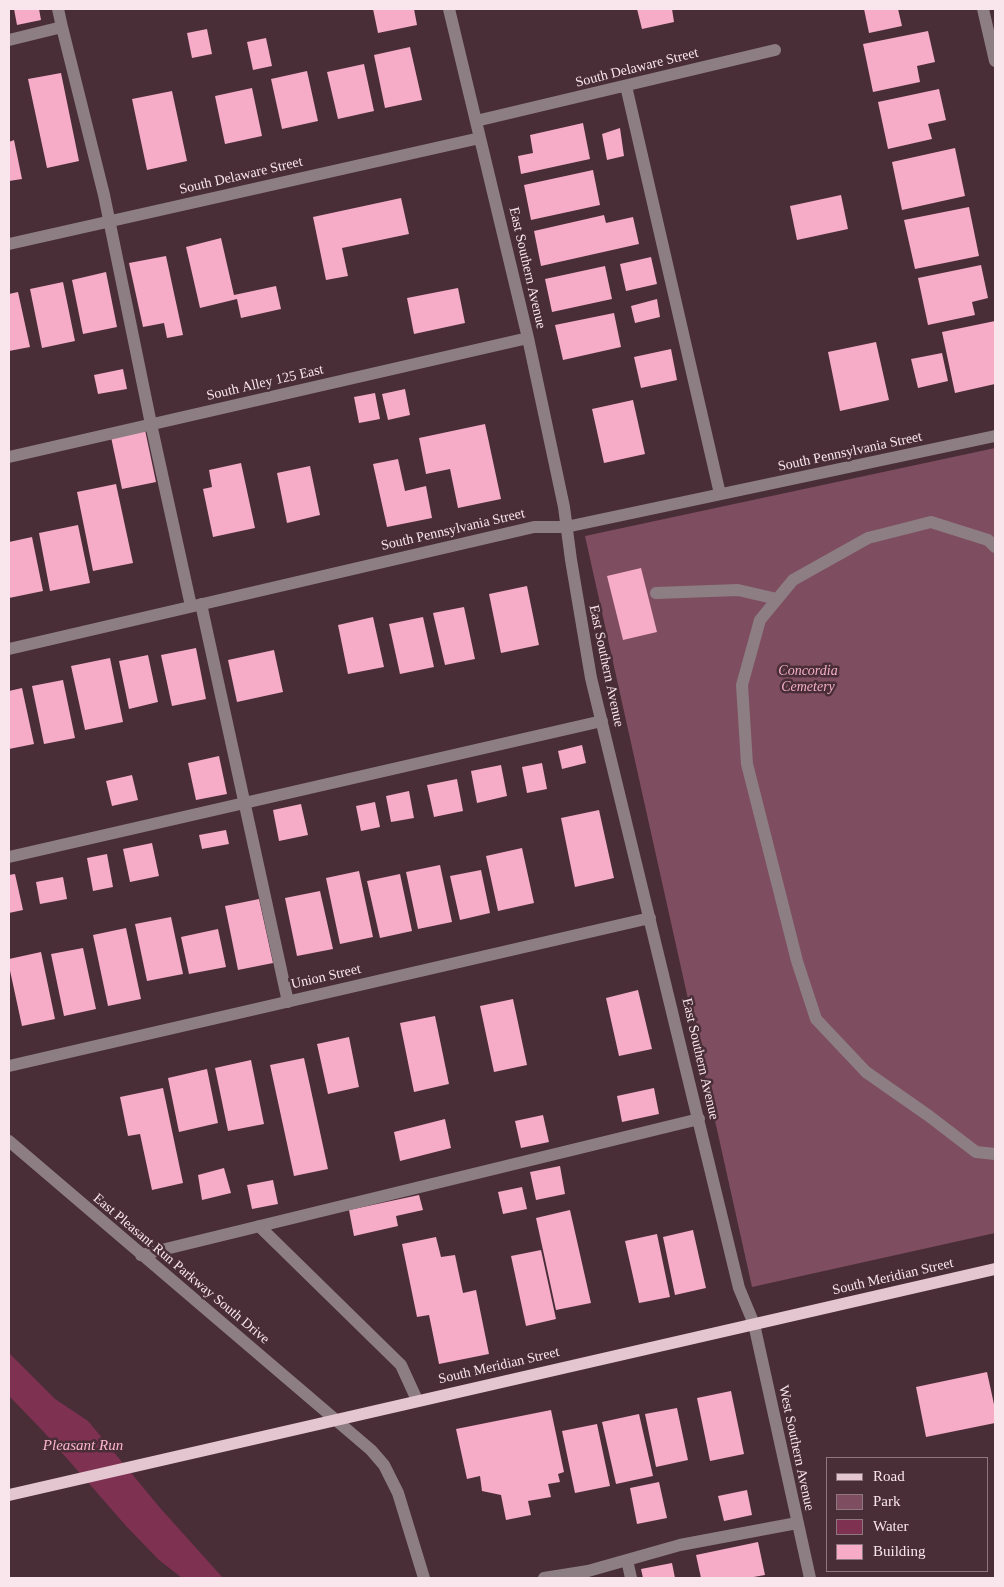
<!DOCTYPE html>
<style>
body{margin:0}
#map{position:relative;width:1004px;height:1587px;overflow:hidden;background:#492d37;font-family:Georgia,serif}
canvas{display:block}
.frame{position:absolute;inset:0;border:10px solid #f9e6ec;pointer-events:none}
.legend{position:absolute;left:826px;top:1457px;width:162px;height:115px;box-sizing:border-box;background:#492d37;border:1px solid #8f777f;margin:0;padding:6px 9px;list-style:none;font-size:15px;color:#f9e6ec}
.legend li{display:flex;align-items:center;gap:10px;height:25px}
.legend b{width:25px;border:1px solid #8f777f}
</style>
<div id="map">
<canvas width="1004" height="1587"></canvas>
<div class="frame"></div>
<ul class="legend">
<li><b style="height:6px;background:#e4c6d0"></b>Road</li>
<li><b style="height:14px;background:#7e4d5f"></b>Park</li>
<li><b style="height:14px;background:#7f3152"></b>Water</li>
<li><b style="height:14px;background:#f6acc7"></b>Building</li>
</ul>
</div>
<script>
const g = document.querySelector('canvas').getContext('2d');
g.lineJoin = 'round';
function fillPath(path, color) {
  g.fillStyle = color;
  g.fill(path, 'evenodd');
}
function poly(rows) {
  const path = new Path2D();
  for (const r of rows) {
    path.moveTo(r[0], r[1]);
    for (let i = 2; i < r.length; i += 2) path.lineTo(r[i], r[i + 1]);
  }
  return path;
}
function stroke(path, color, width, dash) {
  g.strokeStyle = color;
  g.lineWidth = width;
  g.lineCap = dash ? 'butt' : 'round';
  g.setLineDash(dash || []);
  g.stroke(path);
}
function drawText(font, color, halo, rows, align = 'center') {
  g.font = font + ' Georgia,serif';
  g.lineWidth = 5;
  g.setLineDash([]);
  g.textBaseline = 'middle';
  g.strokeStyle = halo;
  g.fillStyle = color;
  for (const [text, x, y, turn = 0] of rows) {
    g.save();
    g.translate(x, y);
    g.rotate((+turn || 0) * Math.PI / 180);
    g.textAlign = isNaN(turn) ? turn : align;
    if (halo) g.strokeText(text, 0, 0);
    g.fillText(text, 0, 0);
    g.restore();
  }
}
fillPath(poly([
 [995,448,995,1233,752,1287,585,536]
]), '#7e4d5f');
fillPath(poly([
 [9,1353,55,1399,88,1421,161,1509,223,1578,182,1578,159,1560,127,1527,42,1430,9,1396]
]), '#7f3152');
fillPath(poly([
 [14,9,39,9,41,20,17,25],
 [373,9,414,9,417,25,378,33],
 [637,9,672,9,674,22,642,29],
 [864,9,898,9,902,26,869,33],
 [207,29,212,54,192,58,187,33],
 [928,31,935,62,917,66,920,82,873,92,863,44],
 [266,38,272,66,253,70,247,42],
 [410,47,422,100,385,108,374,55],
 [364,64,374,111,338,119,327,72],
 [307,71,318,121,282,129,271,79],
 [61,73,79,161,47,168,28,79],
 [252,88,262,136,225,144,215,96],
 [939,89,946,120,928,124,932,139,888,149,878,102],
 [172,91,187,161,147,170,132,99],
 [583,123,590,159,521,174,518,156,533,153,530,135],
 [620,128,624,156,607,160,602,134],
 [14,140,22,179,9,181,9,142],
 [955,148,965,196,902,210,892,162],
 [593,170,600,205,531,220,524,185],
 [841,195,848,229,797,240,790,206],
 [401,198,409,234,342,248,348,276,326,280,313,217],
 [969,207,979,256,915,269,904,220],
 [604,215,606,223,633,217,639,244,541,266,534,231],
 [221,238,234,295,276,286,281,309,241,318,237,299,200,308,186,247],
 [166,256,183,335,167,338,164,323,143,327,129,263],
 [651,257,657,284,626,291,620,264],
 [981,265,988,298,972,302,975,315,928,325,918,278],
 [605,266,612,299,552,312,545,279],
 [106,272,117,327,83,334,72,280],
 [63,282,75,341,42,348,30,289],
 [458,288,465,323,414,334,407,298],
 [18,292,30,347,9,351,9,294],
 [657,299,660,317,635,323,631,306],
 [614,313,621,347,563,360,555,325],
 [995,321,995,384,955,393,942,332],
 [876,342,889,400,840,411,828,352],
 [671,349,677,380,641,388,634,357],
 [942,353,948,381,918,388,911,359],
 [123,369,127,389,98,394,94,375],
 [405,389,410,415,388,420,382,394],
 [375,393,380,419,359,423,354,397],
 [633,400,645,454,604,463,592,409],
 [485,424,501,499,458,508,450,469,426,474,419,438],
 [145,430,156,482,122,489,111,437],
 [398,459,405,491,426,486,432,518,387,527,373,464],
 [241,463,255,528,213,537,203,489,212,487,209,470],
 [310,466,320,515,287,523,277,473],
 [116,484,133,563,93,571,77,492],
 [78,525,90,583,50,591,39,533],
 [32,537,43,591,9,598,9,542],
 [641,568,657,632,623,640,607,576],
 [527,586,539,645,501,653,489,594],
 [464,607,475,659,445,665,433,613],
 [373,617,384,667,348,674,338,625],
 [423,617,434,667,400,674,389,624],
 [196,648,206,699,172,706,161,655],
 [274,650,283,692,237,702,228,660],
 [148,655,158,702,129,709,119,661],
 [110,658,123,722,85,730,71,666],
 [63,680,75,738,44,744,32,686],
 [22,688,34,744,9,749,9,691],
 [582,745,586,763,562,769,558,751],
 [219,756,227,794,196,800,188,763],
 [542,763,547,789,527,793,522,767],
 [501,765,507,796,477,803,471,771],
 [132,775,138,800,112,806,106,781],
 [457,779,463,811,434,817,427,785],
 [409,791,414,818,391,822,386,796],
 [375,802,380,827,361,831,356,806],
 [301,804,308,835,279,841,273,810],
 [599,810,614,878,575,887,561,818],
 [226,830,229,844,202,849,199,835],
 [152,843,159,876,130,882,123,849],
 [522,848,534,903,498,911,486,856],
 [107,854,113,887,93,891,87,858],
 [440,865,452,922,418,929,406,872],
 [481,870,490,913,460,920,450,876],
 [359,871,373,937,340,944,326,878],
 [15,874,23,910,9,913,9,875],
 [400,874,412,931,380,938,367,881],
 [63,877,67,899,40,904,36,882],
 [320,891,333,949,297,956,285,898],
 [259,899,273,963,238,970,225,906],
 [171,917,183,974,147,981,135,924],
 [126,928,141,999,108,1006,93,935],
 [218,929,226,967,189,974,181,937],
 [83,948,96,1009,64,1016,51,954],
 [41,952,55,1019,22,1026,9,966,9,959],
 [638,990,652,1049,619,1056,606,998],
 [513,999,527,1065,494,1072,480,1006],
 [435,1016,449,1084,414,1092,400,1023],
 [349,1037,359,1087,328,1094,317,1044],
 [304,1058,328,1169,294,1176,270,1065],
 [251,1060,264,1124,228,1131,215,1068],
 [207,1069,218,1123,179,1132,168,1078],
 [163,1088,183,1183,152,1190,140,1134,128,1136,120,1097],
 [654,1088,659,1114,622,1122,617,1096],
 [543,1115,549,1142,521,1148,515,1121],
 [445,1119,451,1148,400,1161,394,1132],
 [560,1166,565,1194,536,1200,530,1172],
 [224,1168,231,1193,202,1200,198,1175],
 [273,1180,278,1204,252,1209,247,1185],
 [522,1187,527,1209,503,1214,498,1192],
 [419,1195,423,1210,396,1216,398,1226,354,1236,349,1210],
 [570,1210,591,1303,556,1310,536,1218],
 [693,1230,706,1288,675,1295,663,1237],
 [657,1234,670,1297,639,1303,625,1241],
 [436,1237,441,1257,455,1255,463,1293,476,1290,489,1354,439,1364,429,1315,417,1317,402,1244],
 [541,1250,556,1319,526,1326,511,1256],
 [987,1372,995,1409,995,1423,926,1437,916,1387],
 [731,1391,744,1454,710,1461,697,1398],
 [677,1408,688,1460,656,1467,645,1414],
 [551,1410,564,1472,558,1474,560,1482,548,1484,551,1497,528,1501,531,1515,506,1520,501,1495,482,1491,480,1476,467,1479,456,1429],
 [639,1414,653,1476,616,1484,602,1422],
 [597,1424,610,1486,575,1493,562,1431],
 [659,1482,667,1518,637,1524,630,1488],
 [747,1490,752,1515,724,1521,718,1496],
 [758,1542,765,1575,748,1578,701,1578,696,1555],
 [672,1563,675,1578,643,1578,641,1569]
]), '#f6acc7');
stroke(poly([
 [58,9,62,27],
 [449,9,528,338,564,507,571,560,591,678,739,1288,754,1324,810,1578],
 [983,9,995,61],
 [9,40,62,27,104,195,151,424,191,606],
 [626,86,720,494],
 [476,121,775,50],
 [9,244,480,138],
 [9,457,528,338],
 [995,547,988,540,931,522,868,538,793,580,760,620,742,685,747,764,797,961,816,1019,866,1072,929,1116,976,1152,995,1154],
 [656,593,738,590,777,599],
 [201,604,288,1002],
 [9,649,534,527,566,527,995,436],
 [9,857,602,721],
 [9,1066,650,918],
 [9,1141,371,1450,384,1465,398,1493,424,1578],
 [259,1226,401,1365,417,1400],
 [141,1255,699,1119],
 [627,1560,631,1578],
 [544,1578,588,1571,680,1545,797,1523]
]), '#8d7e83', 12);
stroke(poly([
 [9,1495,995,1269]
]), '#e4c6d0', 12);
drawText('14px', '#f9e6ec', '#492d37', [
 ["South Delaware Street",637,68,-14],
 ["South Delaware Street",241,176,-13],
 ["East Southern Avenue",527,268,77],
 ["South Alley 125 East",265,383,-13],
 ["South Pennsylvania Street",850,452,-12],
 ["South Pennsylvania Street",453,530,-13],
 ["East Southern Avenue",606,666,78],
 ["Union Street",326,977,-13],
 ["East Southern Avenue",700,1059,77],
 ["East Pleasant Run Parkway South Drive",181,1269,40],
 ["South Meridian Street",893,1277,-13],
 ["South Meridian Street",499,1366,-13],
 ["West Southern Avenue",796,1448,78]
]);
drawText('italic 14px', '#f4afc7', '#492d37', [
 ["Concordia",808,671],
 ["Cemetery",808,687]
]);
drawText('italic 15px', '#fcb6ce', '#492d37', [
 ["Pleasant Run",83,1446]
]);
</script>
